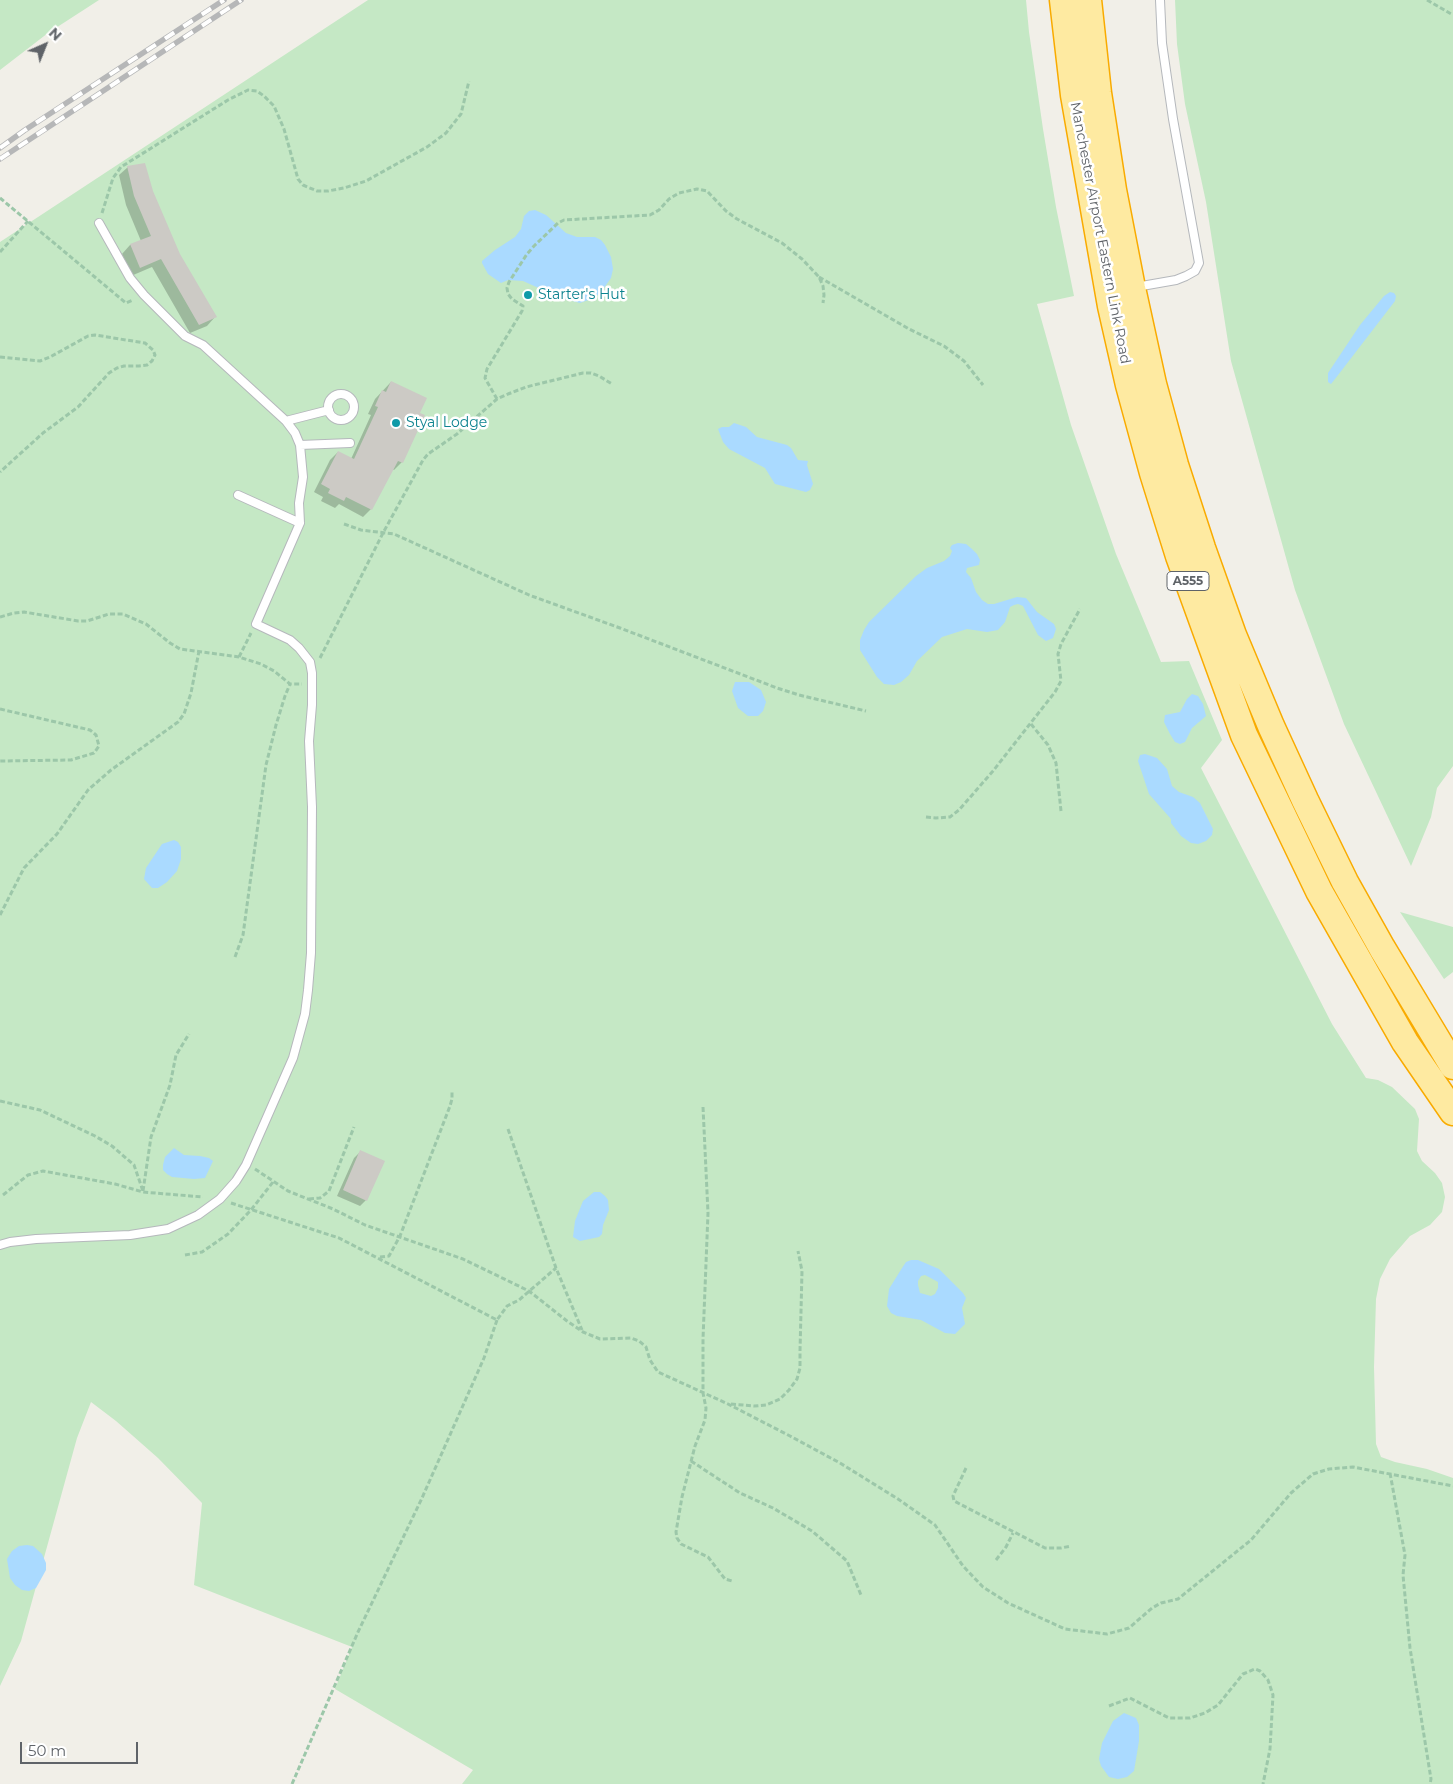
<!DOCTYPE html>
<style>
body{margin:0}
#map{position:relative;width:1453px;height:1784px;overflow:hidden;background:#f1efe8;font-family:Montserrat,sans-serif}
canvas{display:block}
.north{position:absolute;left:20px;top:20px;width:50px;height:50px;-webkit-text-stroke:4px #fff;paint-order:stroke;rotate:44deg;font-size:14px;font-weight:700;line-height:20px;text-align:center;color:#5f6368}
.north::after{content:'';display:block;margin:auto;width:18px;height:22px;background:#5f6368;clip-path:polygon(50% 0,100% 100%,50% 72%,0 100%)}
.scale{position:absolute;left:20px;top:1742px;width:118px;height:22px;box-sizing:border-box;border:2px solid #5f6368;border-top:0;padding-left:6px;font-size:15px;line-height:18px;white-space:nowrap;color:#5f6368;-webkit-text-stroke:4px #fff;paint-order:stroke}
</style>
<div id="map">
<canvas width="1453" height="1784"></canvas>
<div class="north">N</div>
<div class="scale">50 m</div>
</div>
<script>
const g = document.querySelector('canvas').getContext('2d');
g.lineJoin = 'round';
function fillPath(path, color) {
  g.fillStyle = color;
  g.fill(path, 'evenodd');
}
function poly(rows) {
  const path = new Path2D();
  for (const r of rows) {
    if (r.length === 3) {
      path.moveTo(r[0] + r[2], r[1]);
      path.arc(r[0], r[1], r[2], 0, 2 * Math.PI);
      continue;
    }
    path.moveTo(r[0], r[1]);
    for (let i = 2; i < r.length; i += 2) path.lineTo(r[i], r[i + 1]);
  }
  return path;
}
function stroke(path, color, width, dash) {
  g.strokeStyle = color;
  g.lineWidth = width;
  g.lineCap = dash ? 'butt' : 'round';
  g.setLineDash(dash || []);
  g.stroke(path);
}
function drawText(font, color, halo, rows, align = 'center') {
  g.font = font + ' Montserrat,sans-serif';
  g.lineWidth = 5;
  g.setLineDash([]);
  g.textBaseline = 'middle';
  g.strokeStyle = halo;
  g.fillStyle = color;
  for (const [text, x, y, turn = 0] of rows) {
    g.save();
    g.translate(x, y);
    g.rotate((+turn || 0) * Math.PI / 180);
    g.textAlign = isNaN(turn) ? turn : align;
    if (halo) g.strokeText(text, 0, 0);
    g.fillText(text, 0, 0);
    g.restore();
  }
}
fillPath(poly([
 [0,0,99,0,48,33,0,70],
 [368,0,1026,0,1029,32,1043,129,1056,207,1074,296,1037,304,1071,425,1116,554,1161,662,1189,661,1222,740,1201,768,1332,1024,1366,1078,1378,1080,1392,1087,1415,1109,1419,1119,1417,1151,1422,1161,1435,1173,1442,1183,1445,1197,1442,1212,1430,1225,1410,1236,1390,1259,1380,1279,1376,1299,1374,1367,1376,1444,1381,1457,1395,1462,1427,1469,1453,1478,1453,1784,462,1784,473,1770,335,1689,352,1647,194,1585,202,1503,158,1458,116,1421,91,1402,77,1438,21,1641,0,1686,0,242],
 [1175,0,1453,0,1453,766,1437,788,1431,817,1411,866,1344,724,1295,590,1231,361,1206,202,1185,104,1177,44],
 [1400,912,1453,927,1453,972,1444,979]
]), '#c5e8c5');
fillPath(poly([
 [535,210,546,215,566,233,577,237,595,237,601,240,605,245,611,257,613,269,611,278,601,292,594,298,580,303,561,298,523,281,508,280,501,283,488,274,482,263,482,261,495,250,515,237,521,229,524,216,529,211],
 [1390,292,1394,293,1396,296,1395,301,1335,379,1331,384,1328,382,1328,373,1360,325,1384,296],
 [734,423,746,427,757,437,787,445,791,448,798,460,808,461,807,465,813,484,810,490,806,492,775,484,765,468,729,449,723,442,718,429,722,427,729,427],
 [958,543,966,544,972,549,977,554,980,560,979,565,967,568,966,572,971,578,976,592,982,600,988,604,994,604,1017,597,1026,598,1037,612,1054,624,1056,629,1053,638,1046,641,1038,635,1023,606,1018,604,1014,605,1010,607,1005,622,998,630,987,632,967,629,942,637,917,661,909,675,901,682,894,685,884,684,877,677,860,650,860,640,864,630,869,622,916,576,927,568,944,561,950,556,952,551,950,548,952,545],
 [735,682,749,682,761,690,766,702,763,711,758,716,748,716,738,708,732,691],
 [1192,694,1198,696,1203,704,1206,716,1192,728,1185,742,1180,744,1175,742,1170,734,1164,722,1165,715,1180,712,1187,699],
 [1145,754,1157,758,1167,769,1172,786,1179,792,1193,797,1200,803,1213,829,1212,835,1206,841,1198,844,1191,843,1181,836,1171,823,1171,819,1149,794,1138,761,1140,755],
 [174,840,178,842,181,847,181,859,177,871,167,882,158,888,152,888,144,879,146,868,162,844],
 [174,1148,184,1155,200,1156,209,1158,213,1161,205,1178,194,1179,172,1177,167,1174,163,1170,163,1165,165,1157],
 [594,1192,600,1192,605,1196,608,1200,609,1210,603,1225,602,1234,599,1237,580,1241,573,1237,575,1221,583,1201],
 [911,1260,918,1260,939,1269,963,1293,966,1298,962,1308,965,1324,955,1334,945,1333,921,1320,897,1316,891,1313,887,1306,889,1289,902,1268,906,1262],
 [925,1275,938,1282,938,1288,935,1294,931,1296,920,1293,918,1285,918,1281,921,1276],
 [27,1545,33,1546,42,1554,46,1563,46,1570,36,1588,29,1591,22,1590,15,1585,10,1578,7,1559,12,1551,19,1546],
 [1124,1713,1136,1718,1139,1725,1139,1741,1134,1771,1127,1777,1118,1779,1109,1777,1104,1770,1101,1766,1099,1759,1102,1743,1113,1721]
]), '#aadaff');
fillPath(poly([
 [128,167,152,191,179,255,215,317,207,326,190,333,152,267,131,276,122,254,130,245,141,241,126,205,119,175],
 [391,382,402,462,394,470,392,469,371,509,363,517,339,504,335,508,321,501,323,497,314,492,330,460,338,452,351,459,371,415,368,414,375,399],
 [360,1152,366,1200,360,1206,337,1196,354,1158]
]), '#0003');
fillPath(poly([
 [145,163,153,191,180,254,217,317,199,325,161,259,140,268,130,244,151,236,134,196,127,166],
 [391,381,427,398,420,413,425,415,403,463,398,461,372,510,346,497,344,501,328,493,330,489,321,484,338,451,354,459,378,407,375,406,382,390,386,392],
 [360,1150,385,1161,367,1201,343,1190]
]), '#cccac5');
const service = poly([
 [1136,287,1176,280,1186,276,1195,271,1199,263,1173,119,1162,43,1160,0],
 [341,407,13],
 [286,421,329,410],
 [300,445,350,443],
 [238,495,300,523],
 [0,1245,10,1242,36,1239,130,1235,168,1229,198,1215,220,1199,236,1181,246,1165,293,1058,305,1014,308,990,311,953,312,807,309,741,312,705,312,673,310,662,299,648,290,640,256,624,300,523,299,503,303,477,300,445,295,433,286,421,203,345,185,336,144,295,130,278,99,223]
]);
const trunk = poly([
 [1063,0,1074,95,1111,306,1129,385,1153,473,1179,556,1244,735,1319,891,1405,1042,1453,1112],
 [1088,0,1098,93,1113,190,1132,288,1153,384,1175,465,1202,548,1233,635,1271,726,1305,800,1345,882,1382,948,1453,1066]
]);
stroke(service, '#b5b8bc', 10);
stroke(trunk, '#f9ab00', 29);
stroke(poly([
 [1427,0,1453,15],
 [0,198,126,303,133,300],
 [102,213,113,178,121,167,228,100,248,90,257,91,264,96,274,106,284,129,298,179,303,185,317,191,328,191,344,188,366,181,427,147,446,133,461,114,469,81],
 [0,252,28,221],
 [819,277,909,329,944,346,964,361,983,385],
 [0,357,40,361,50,357,88,336,95,335,145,343,153,350,155,355,152,361,147,365,139,366,124,366,117,368,109,373,78,407,43,433,0,472],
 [497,399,485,378,487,369,522,311,523,306,512,299,508,294,507,288,509,282,527,254,534,246,558,223,564,220,650,215,659,210,669,199,679,193,697,189,707,191,726,211,737,219,782,243,802,259,819,277,823,286,824,295,823,303],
 [344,524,361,530,394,534,529,595,620,628,777,688,799,695,866,711],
 [0,617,14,613,24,612,78,621,87,621,109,614,123,614,146,624,170,643,180,649,239,657,261,664,274,671,290,684,302,684],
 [239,657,251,633],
 [320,658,383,533,423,460,428,454,457,434,497,399,508,394,526,387,583,373,591,373,599,376,612,384],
 [0,709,90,730,96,735,99,746,94,753,71,760,0,761],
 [1031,724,1048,745,1056,763,1061,811],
 [926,817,936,818,950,817,959,810,993,771,1055,692,1061,681,1058,654,1061,644,1080,609],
 [0,915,24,868,57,834,88,790,111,770,178,722,184,714,191,693,199,651],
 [235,957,243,935,266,765,276,725,285,696,290,684],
 [0,1101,40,1110,95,1136,112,1146,134,1165,143,1191],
 [703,1107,708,1213,703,1339,703,1393,706,1408,705,1420,695,1446,682,1497,676,1532,677,1538,681,1544,708,1557,725,1579,732,1581],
 [508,1129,556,1268,582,1330],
 [255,1169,288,1191,333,1209,365,1225,463,1259,529,1291,567,1321,583,1332,600,1339,631,1338,639,1341,646,1347,650,1360,658,1372,728,1404,790,1436,840,1463,898,1499,935,1525,963,1566,983,1587,1008,1603,1065,1629,1107,1634,1129,1628,1152,1608,1161,1603,1178,1599,1251,1540,1291,1493,1313,1474,1329,1469,1353,1467,1453,1486],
 [143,1191,151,1137,170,1085,176,1055,189,1034],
 [3,1195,28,1175,43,1171,115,1184,143,1192,203,1197],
 [309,1199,320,1198,329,1191,354,1127],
 [231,1203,339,1238,497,1320,507,1306,519,1300,556,1268],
 [185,1255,202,1252,228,1234,251,1210,273,1182],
 [380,1257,389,1256,400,1236,450,1106,452,1099,452,1090],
 [731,1404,754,1406,766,1405,780,1399,789,1390,797,1379,800,1368,800,1351,802,1271,798,1251],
 [691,1461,740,1493,773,1508,812,1531,847,1561,861,1595],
 [966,1468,953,1496,954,1501,1045,1548,1061,1548,1071,1546],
 [1390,1473,1405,1555,1403,1575,1410,1648,1431,1779,1430,1784],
 [996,1560,1006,1547,1013,1533],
 [1109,1706,1130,1698,1169,1718,1190,1718,1205,1713,1218,1705,1243,1674,1255,1669,1260,1671,1268,1680,1273,1695,1270,1749,1263,1784],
 [292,1784,358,1632,422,1498,484,1358,497,1320]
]), '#9cc7a9', 3, [5, 2.5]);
stroke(service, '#fff', 8);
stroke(trunk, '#feeaa1', 26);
const rail = poly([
 [0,148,25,130,224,0],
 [0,159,241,0]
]);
stroke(rail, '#b6b7b8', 5.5);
stroke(rail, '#fff', 4, [11]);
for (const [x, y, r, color] of [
 [528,295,5,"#0f9aa8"],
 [396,423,5,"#0f9aa8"]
]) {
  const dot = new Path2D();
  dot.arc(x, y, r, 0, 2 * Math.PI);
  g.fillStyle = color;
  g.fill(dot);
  stroke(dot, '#fff', 2);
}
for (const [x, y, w] of [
 [1188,581,42]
]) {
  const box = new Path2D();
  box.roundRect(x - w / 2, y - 9.5, w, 19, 4);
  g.fillStyle = '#fff';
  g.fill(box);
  stroke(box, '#5f6368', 1);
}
drawText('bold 12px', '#5f6368', null, [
 ["A555",1188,581]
]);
drawText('14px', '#5f6368', '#fff', [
 ["Manchester Airport Eastern Link Road",1100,233,79]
]);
drawText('14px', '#0d838f', '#fff', [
 ["Starter's Hut",538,295],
 ["Styal Lodge",406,423]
], 'left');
</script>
